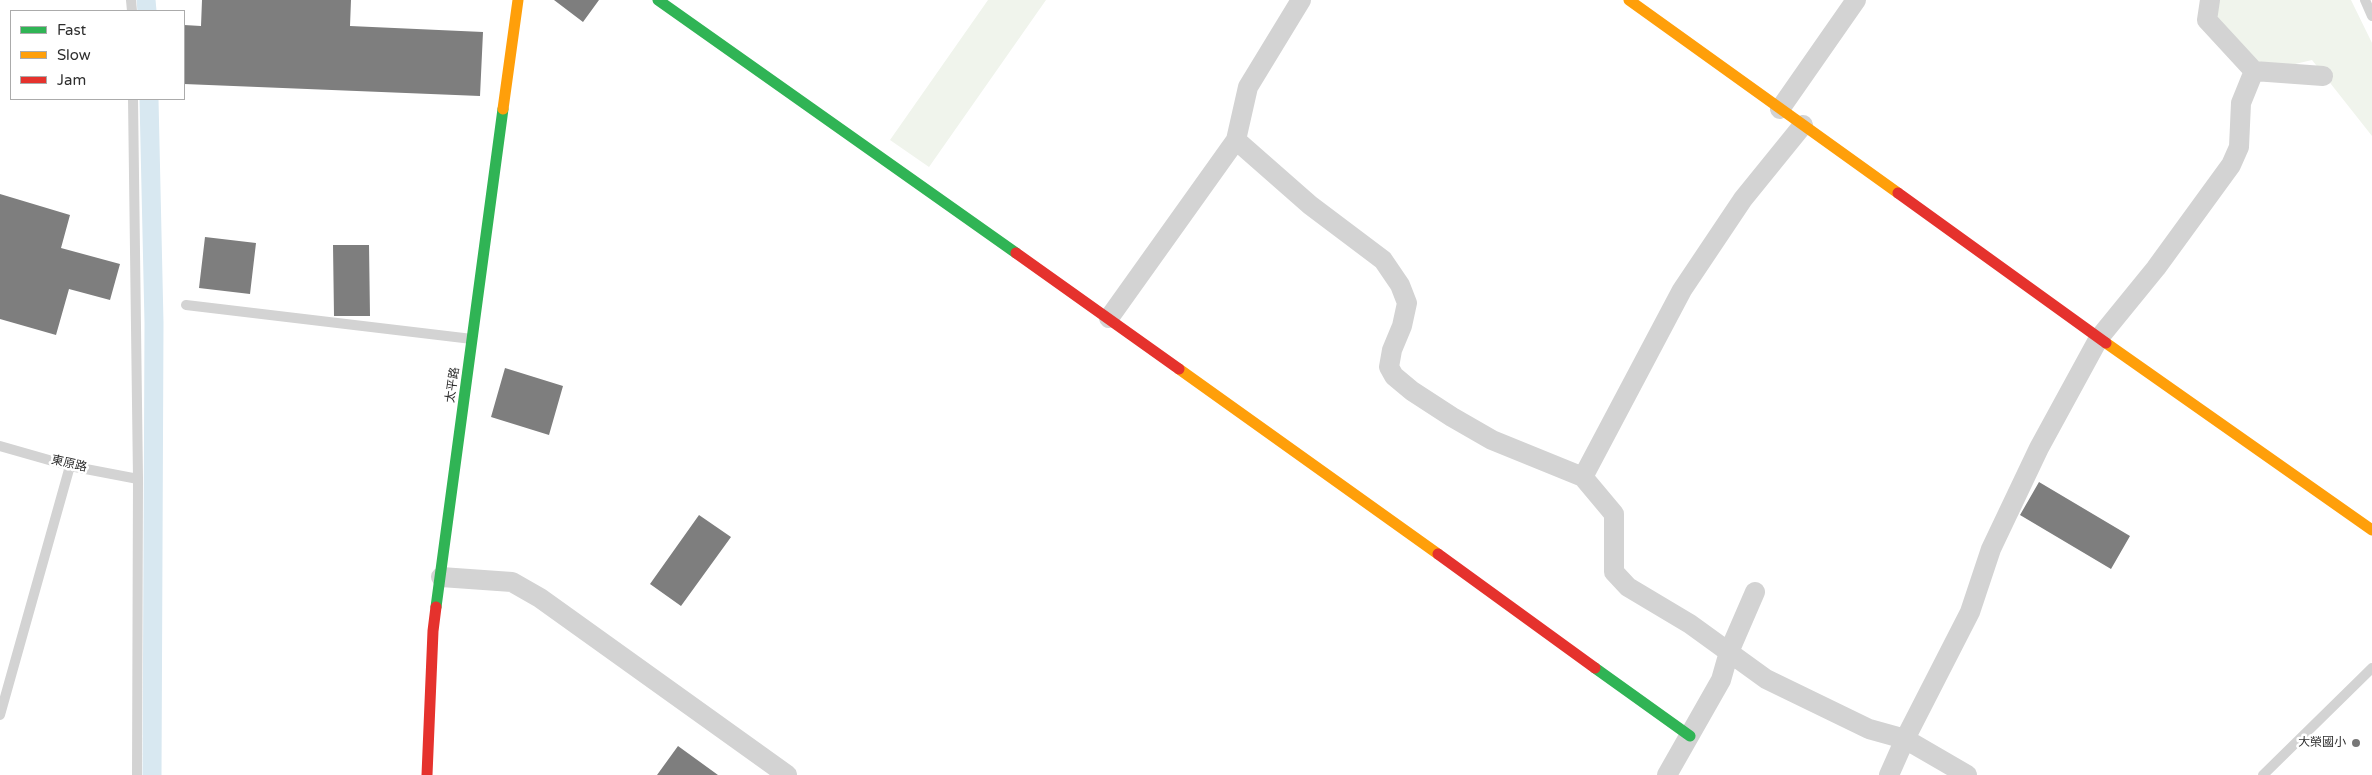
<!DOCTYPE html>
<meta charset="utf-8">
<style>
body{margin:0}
#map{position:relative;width:2372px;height:775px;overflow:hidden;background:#fff;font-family:"Varela Round",sans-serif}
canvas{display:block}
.legend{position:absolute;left:10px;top:10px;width:175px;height:90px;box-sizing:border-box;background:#fff;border:1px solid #ababab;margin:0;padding:6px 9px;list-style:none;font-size:15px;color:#2e2e2e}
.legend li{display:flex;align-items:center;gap:10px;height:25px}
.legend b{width:25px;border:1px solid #ababab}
</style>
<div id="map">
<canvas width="2372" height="775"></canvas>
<ul class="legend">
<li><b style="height:6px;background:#30b455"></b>Fast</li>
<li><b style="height:6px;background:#ff9f0a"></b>Slow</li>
<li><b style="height:6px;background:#e5322d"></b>Jam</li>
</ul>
</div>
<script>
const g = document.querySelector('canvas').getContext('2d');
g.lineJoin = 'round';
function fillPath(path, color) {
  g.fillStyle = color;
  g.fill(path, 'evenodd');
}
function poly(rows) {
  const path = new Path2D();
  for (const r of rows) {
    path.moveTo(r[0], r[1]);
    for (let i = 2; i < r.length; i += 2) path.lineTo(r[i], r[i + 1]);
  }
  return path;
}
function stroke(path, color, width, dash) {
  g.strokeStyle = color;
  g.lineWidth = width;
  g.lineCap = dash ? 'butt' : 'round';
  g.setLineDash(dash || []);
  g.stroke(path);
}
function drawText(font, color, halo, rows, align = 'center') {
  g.font = font + ' "Varela Round","Noto Sans TC",sans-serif';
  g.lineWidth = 5;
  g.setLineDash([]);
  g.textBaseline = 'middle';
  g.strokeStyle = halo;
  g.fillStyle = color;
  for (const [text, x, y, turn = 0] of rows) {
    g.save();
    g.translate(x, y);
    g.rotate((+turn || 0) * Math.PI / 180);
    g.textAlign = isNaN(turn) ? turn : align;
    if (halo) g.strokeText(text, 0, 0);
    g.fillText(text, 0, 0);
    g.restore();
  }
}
fillPath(poly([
 [988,0,1046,0,929,167,890,140],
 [2203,0,2351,0,2372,43,2372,136,2312,60,2253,74,2199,26]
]), '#f0f4ec');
stroke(poly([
 [146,0,147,11],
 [149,99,154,323,152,775]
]), '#d8e8f1', 19);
fillPath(poly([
 [202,0,351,0,350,26,483,32,480,96,184,84,184,25,201,26],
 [554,0,599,0,583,22],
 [0,194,70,215,61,248,120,264,110,300,69,289,56,335,0,319],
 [205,237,256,243,250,294,199,288],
 [333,245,369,245,370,316,334,316],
 [505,368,563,386,549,435,491,417],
 [2039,482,2130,536,2111,569,2020,515],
 [699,515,731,537,681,606,650,584],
 [678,746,718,775,657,775]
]), '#7e7e7e');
stroke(poly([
 [131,0,132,11],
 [2365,0,2372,16],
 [133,99,138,479,137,775],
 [186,305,472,339],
 [0,446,70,466,138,479],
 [0,715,70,466],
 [2263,775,2372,668]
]), '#d3d3d3', 10);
stroke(poly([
 [2210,0,2207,20,2254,71,2323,76],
 [1780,109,1856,0],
 [1236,140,1310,205,1383,260,1400,285,1407,303,1402,326,1392,350,1389,367,1394,376,1412,391,1452,417,1492,440,1583,477,1614,514,1614,572,1628,587,1690,624,1766,679,1869,729,1905,739,1967,775],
 [1109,318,1236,140,1248,87,1301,0],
 [1583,477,1682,290,1743,199,1803,125],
 [441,577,512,582,540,598,787,775],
 [1667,775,1721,680,1729,652,1755,592],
 [1889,775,1905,739,1970,612,1991,549,2039,448,2099,338,2156,268,2231,165,2239,147,2241,103,2254,71]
]), '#d3d3d3', 20);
stroke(poly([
 [658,0,1016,253],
 [436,607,503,109],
 [1595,668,1690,736]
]), '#30b455', 11);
stroke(poly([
 [1629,0,1898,193],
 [503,109,518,0],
 [2106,343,2372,530],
 [1179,369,1438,554]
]), '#ff9f0a', 11);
stroke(poly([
 [1898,193,2106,343],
 [1016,253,1179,369],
 [1438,554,1595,668],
 [427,775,433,631,436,607]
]), '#e5322d', 11);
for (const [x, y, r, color] of [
 [2356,743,5,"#777"]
]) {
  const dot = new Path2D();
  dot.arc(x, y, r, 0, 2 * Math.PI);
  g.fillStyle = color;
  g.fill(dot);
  stroke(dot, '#fff', 2);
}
drawText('12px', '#2e2e2e', '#fff', [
 ["太平路",453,385,-82],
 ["東原路",69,464,13]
]);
drawText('12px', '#2e2e2e', '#fff', [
 ["大榮國小",2346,743]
], 'right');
</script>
